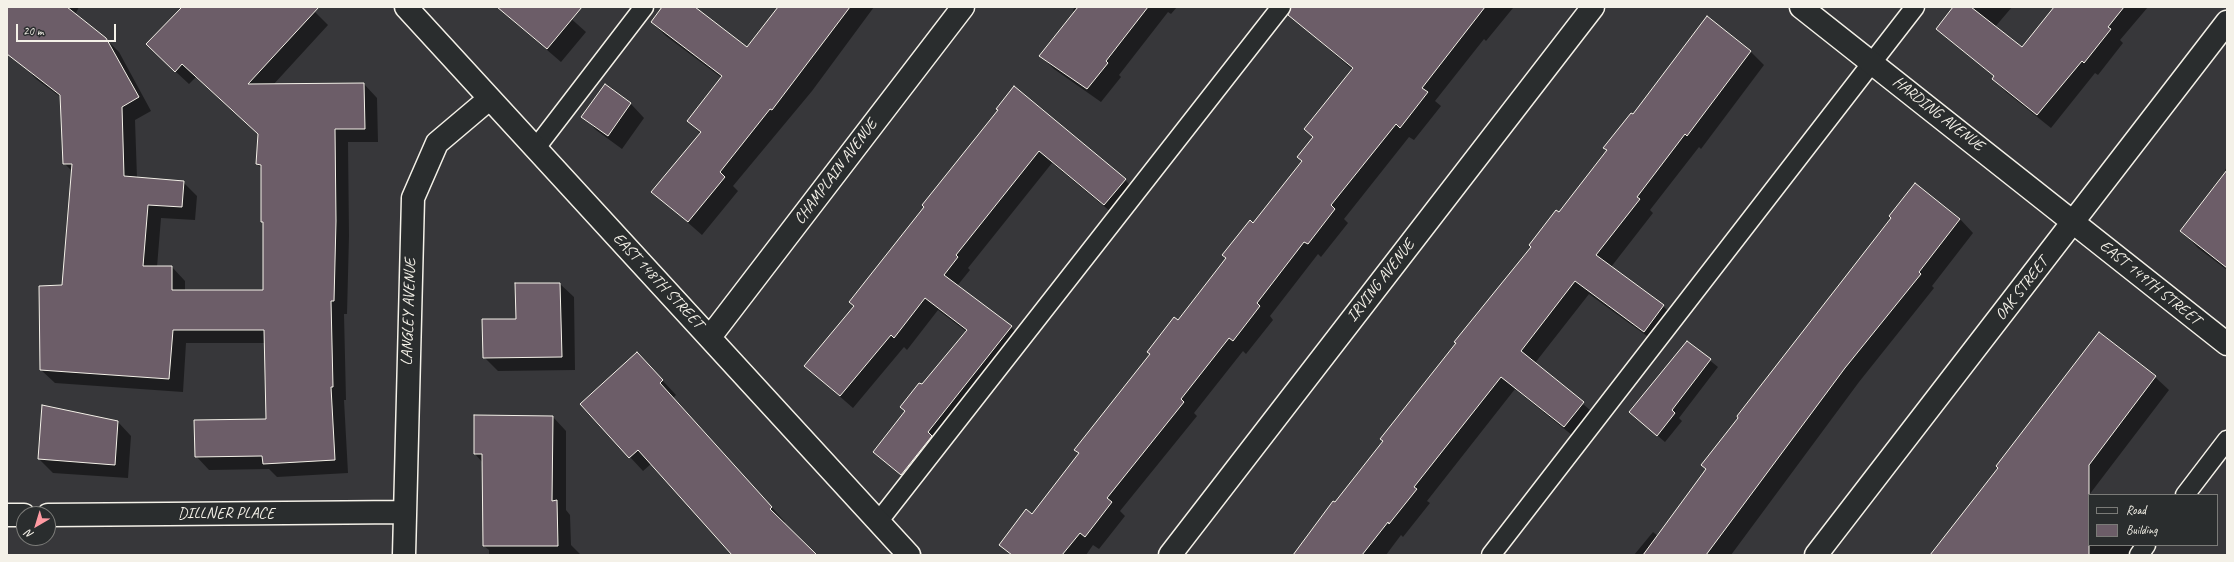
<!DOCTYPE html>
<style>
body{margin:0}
#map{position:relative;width:2234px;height:562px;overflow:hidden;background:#37373a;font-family:Caveat,sans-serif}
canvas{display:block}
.frame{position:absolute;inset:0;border:8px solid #f4f1e8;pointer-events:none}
.legend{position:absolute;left:2088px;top:494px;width:130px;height:52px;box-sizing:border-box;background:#2a2d2e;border:1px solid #7b7b78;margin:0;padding:5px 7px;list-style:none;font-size:12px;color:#f4f1e8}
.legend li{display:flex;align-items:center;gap:8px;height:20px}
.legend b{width:20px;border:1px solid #7b7b78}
.north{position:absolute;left:16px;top:506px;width:40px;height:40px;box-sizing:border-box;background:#2a2d2e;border:1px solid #7b7b78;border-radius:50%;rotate:218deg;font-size:11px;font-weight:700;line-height:16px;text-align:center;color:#f4f1e8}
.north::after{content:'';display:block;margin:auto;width:14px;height:18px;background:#ff9aa2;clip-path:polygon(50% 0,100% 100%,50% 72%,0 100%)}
.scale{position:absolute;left:16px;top:24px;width:100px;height:18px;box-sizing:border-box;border:2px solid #f4f1e8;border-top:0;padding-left:5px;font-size:12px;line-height:14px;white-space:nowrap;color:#f4f1e8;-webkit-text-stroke:3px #2a2d2e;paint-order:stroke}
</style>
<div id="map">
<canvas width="2234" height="562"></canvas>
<div class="frame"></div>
<ul class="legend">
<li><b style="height:5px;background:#2a2d2e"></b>Road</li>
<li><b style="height:11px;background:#6c5d68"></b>Building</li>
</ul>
<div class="north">N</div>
<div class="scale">20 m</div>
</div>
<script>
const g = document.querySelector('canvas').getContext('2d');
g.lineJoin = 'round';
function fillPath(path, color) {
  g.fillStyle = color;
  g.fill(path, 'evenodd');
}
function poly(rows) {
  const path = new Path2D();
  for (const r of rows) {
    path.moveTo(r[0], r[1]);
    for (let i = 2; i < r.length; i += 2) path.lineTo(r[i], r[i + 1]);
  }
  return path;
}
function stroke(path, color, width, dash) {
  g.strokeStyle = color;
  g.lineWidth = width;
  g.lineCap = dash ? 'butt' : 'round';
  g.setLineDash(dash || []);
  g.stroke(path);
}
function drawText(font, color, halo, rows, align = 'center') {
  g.font = font + ' Caveat,sans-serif';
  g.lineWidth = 3;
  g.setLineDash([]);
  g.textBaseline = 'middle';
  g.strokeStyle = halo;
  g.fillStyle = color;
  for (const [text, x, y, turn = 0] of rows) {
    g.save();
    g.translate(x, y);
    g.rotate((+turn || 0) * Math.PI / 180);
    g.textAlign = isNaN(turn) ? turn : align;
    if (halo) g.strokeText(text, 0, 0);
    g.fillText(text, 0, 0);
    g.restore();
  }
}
fillPath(poly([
 [7,7,79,7,75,15,105,38,119,52,151,111,135,120,137,178,183,182,197,196,195,220,161,218,157,267,172,267,185,281,185,291,264,291,264,224,262,222,262,169,257,164,259,134,196,77,189,84,161,58,183,7,310,7,328,25,273,85,364,84,377,98,378,142,348,142,349,236,347,314,344,314,346,400,344,400,348,473,277,477,269,469,209,470,196,456,267,420,265,343,186,343,183,392,55,383,41,370,63,286,73,172,64,163,62,98,36,79,23,65,7,19],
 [497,7,558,7,586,32,561,62],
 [664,7,693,7,747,48,778,7,874,7,812,91,733,186,738,191,702,235,653,192,701,134,688,121,722,78,666,36,652,22],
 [1075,7,1177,7,1171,14,1168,12,1119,75,1121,77,1101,102,1054,69,1041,56,1075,13,1073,10],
 [1305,7,1513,8,1486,41,1484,39,1435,101,1441,106,1414,140,1409,137,1344,219,1348,223,1321,257,1318,254,1270,316,1273,320,1246,354,1243,351,1194,413,1197,416,1120,511,1125,516,1099,549,1093,545,1086,555,1011,555,1000,544,1032,515,1079,454,1075,450,1303,161,1353,70,1295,20],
 [1955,7,2012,7,1995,27,2022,49,2056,7,2148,7,2120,40,2123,43,2098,75,2095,73,2051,128,2006,92,1993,79,1995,77,1937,28],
 [1707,18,1751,52,1764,65,1701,149,1699,147,1650,210,1653,213,1611,267,1663,306,1676,319,1658,344,1589,294,1535,363,1597,416,1578,440,1515,389,1427,501,1430,503,1403,537,1401,535,1386,555,1294,555,1308,537,1307,536,1333,502,1335,504,1608,150],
 [605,85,631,104,644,118,622,149,596,130,583,116],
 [999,111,1125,180,1138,193,1117,217,1052,163,968,268,970,270,957,286,1011,327,1023,340,914,487,874,452,906,412,922,386,967,332,938,310,907,350,904,347,853,408,805,366,855,306,925,207],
 [2227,167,2227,270,2198,248,2182,231,2227,172,2225,170],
 [1915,185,1960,219,1973,233,1932,286,1934,288,1859,382,1731,555,1634,555,1653,532,1658,536,1707,470,1702,465,1893,219],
 [560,284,574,297,575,370,498,371,484,357,517,320],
 [2099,333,2155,377,2169,390,2086,499,2089,501,2089,545,2141,545,2134,555,1932,555,2000,468],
 [1687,342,1718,367,1679,418,1682,421,1665,442,1638,419],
 [637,353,676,395,673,398,785,522,783,524,815,555,733,555,651,464,643,471,581,404],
 [475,416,553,417,566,431,566,510,570,515,571,545,581,555,489,555,489,550,484,546,483,463,475,454],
 [118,422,131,436,128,478,53,473,39,459]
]), '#0007');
const building = poly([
 [7,7,67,7,106,38,139,97,122,107,124,176,184,181,182,207,148,205,143,266,172,266,172,290,263,290,263,222,261,222,261,165,256,164,258,134,182,64,175,72,146,44,182,7,319,7,248,84,364,83,365,129,335,129,336,221,334,301,331,301,333,387,331,387,335,460,263,464,262,456,195,457,194,420,266,419,264,330,173,330,169,379,40,370,39,286,62,285,72,164,63,164,60,95,7,54,7,7],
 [497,7,582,7,547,49,497,7],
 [662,7,695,7,747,47,778,7,850,7,772,110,770,109,720,172,725,177,688,222,651,192,701,132,687,121,722,76,651,22,662,7],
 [1078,7,1148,7,1106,61,1108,63,1087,89,1039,56,1078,7],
 [1291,7,1485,7,1422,88,1428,92,1400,128,1396,124,1331,205,1335,209,1308,244,1304,242,1257,303,1260,306,1233,341,1229,338,1181,399,1184,402,1107,498,1112,502,1085,537,1080,533,1062,555,1012,555,999,545,1026,509,1032,514,1079,453,1074,450,1150,354,1147,352,1174,317,1178,320,1226,258,1222,255,1250,220,1253,223,1302,161,1297,157,1313,137,1304,129,1353,68,1288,15,1291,7],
 [1953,7,1971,7,2022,47,2054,7,2124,7,2108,27,2111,29,2084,63,2082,61,2037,115,1992,79,1994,76,1936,29,1953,7],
 [1707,16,1751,51,1687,136,1685,134,1637,197,1640,199,1596,255,1664,305,1644,332,1575,281,1521,351,1584,402,1564,427,1501,377,1414,487,1417,489,1389,524,1388,522,1362,555,1293,555,1333,501,1335,502,1383,441,1380,439,1456,343,1454,342,1531,247,1529,245,1556,210,1559,212,1607,150,1603,148,1631,113,1633,114,1707,16],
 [605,84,631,103,608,136,581,117,605,84],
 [1014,86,1126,179,1104,205,1039,151,956,255,958,257,944,275,1012,326,928,432,932,436,901,475,873,452,905,411,900,407,919,383,922,384,967,330,925,298,894,338,891,335,840,396,804,366,854,306,849,302,924,207,922,205,998,110,996,109,1014,86],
 [2227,170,2227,268,2180,231,2227,170],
 [1915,183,1960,219,1919,272,1921,274,1845,368,1706,555,1643,555,1706,469,1701,465,1738,418,1737,416,1891,218,1889,216,1915,183],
 [515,283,560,283,562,357,483,358,482,319,516,319,515,283],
 [2099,332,2156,376,2089,465,2089,555,1930,555,1998,468,1996,466,2099,332],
 [1687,341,1711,359,1672,410,1675,413,1657,436,1629,412,1687,341],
 [637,352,663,380,660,383,772,507,770,509,817,555,732,555,638,450,629,458,580,404,637,352],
 [42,405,118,421,115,465,38,459,42,405],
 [474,415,553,416,552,501,557,500,558,546,483,546,482,454,474,454,474,415]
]);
fillPath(building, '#6c5d68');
stroke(building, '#f4f1e8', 1);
const service = poly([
 [535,149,644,7],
 [2185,495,2227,440],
 [878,522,1281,7],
 [1491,555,1915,7],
 [2139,555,2146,545]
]);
const minor = poly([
 [406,7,909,555],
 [1801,7,2227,344],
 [710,337,963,7],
 [7,515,24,515],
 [48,515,404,512],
 [404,555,413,198,437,143,489,99],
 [1170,555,1593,7],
 [1816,555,2227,22]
]);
stroke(service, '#f4f1e8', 21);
stroke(minor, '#f4f1e8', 25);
stroke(service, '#2a2d2e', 18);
stroke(minor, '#2a2d2e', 22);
drawText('16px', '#f4f1e8', '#2a2d2e', [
 ["HARDING AVENUE",1938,114,38],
 ["CHAMPLAIN AVENUE",836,172,-53],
 ["EAST 148TH STREET",658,281,47],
 ["IRVING AVENUE",1381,281,-52],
 ["EAST 149TH STREET",2150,283,39],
 ["OAK STREET",2022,289,-52],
 ["LANGLEY AVENUE",409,312,-88],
 ["DILLNER PLACE",226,514]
]);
</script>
